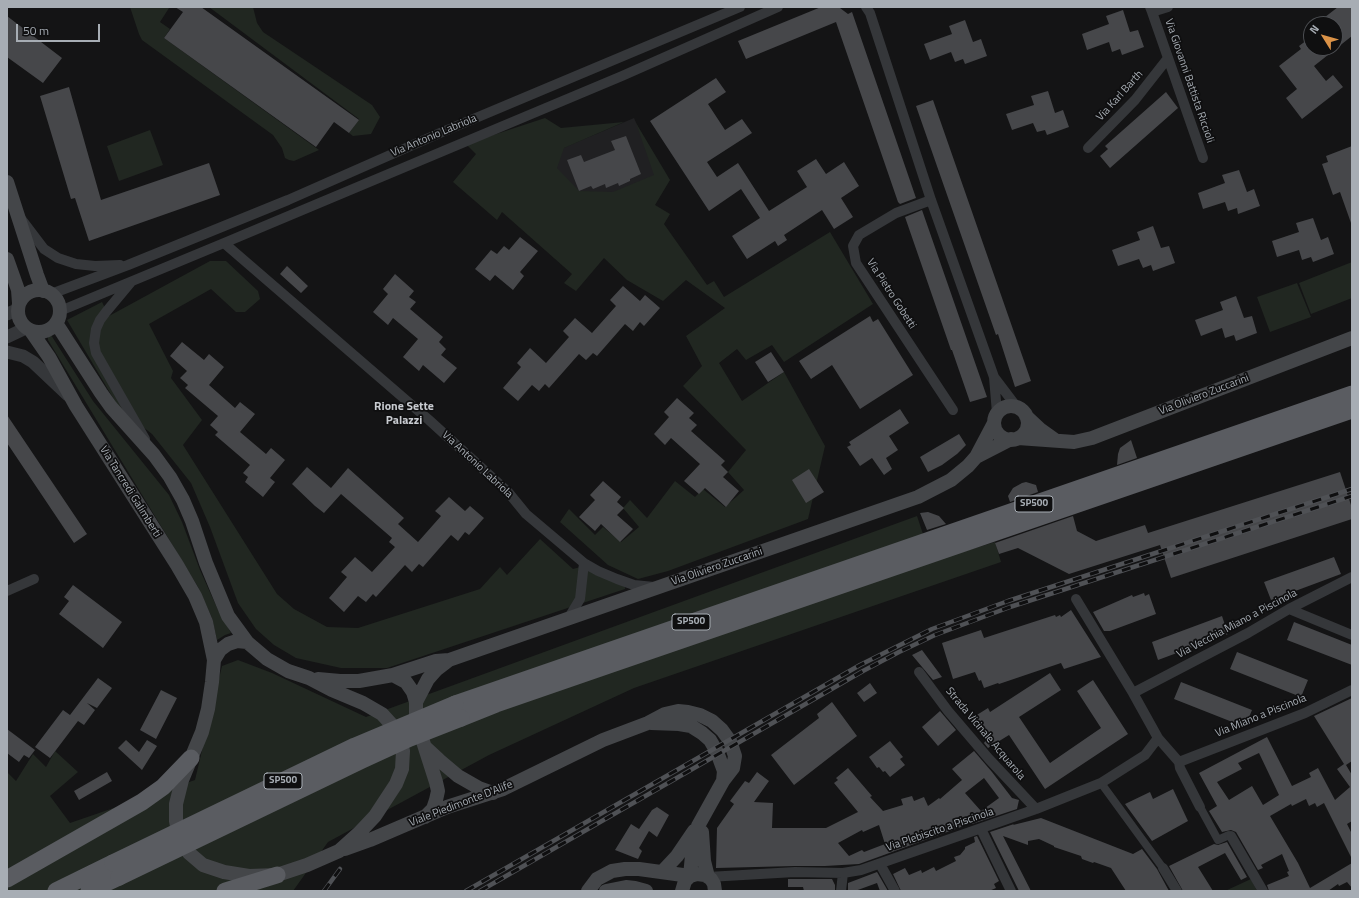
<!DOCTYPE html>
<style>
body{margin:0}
#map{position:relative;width:1359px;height:898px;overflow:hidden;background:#141415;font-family:"Titillium Web",sans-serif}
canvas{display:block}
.frame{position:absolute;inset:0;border:8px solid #a7adb4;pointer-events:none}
.north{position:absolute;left:1303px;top:16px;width:40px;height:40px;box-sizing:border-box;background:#0f0f10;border:1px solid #4c4e52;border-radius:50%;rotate:307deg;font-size:11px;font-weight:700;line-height:16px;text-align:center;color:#a7adb4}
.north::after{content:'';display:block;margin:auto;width:14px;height:18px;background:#da9247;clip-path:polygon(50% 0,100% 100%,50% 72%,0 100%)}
.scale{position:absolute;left:16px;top:24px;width:84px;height:18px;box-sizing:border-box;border:2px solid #a7adb4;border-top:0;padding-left:5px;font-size:12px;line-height:14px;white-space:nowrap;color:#a7adb4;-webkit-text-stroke:3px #0f0f10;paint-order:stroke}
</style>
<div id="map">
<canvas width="1359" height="898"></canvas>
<div class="frame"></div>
<div class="north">N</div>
<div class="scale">50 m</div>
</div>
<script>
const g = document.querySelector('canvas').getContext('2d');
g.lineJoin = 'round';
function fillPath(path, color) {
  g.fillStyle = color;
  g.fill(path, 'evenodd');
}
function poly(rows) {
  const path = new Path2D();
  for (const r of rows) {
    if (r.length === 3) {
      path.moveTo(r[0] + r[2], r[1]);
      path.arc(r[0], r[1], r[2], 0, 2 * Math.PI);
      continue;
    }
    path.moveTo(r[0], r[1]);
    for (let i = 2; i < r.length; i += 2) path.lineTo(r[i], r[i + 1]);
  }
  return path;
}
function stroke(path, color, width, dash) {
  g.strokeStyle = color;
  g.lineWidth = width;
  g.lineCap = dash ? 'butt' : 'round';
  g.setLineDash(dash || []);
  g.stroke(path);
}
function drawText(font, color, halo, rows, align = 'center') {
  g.font = font + ' "Titillium Web",sans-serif';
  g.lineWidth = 3.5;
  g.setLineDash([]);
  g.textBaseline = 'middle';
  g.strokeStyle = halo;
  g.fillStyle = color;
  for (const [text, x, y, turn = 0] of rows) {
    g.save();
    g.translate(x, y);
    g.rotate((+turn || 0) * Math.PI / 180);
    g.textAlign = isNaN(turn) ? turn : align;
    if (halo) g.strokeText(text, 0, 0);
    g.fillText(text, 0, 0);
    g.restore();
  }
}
fillPath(poly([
 [634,118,664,187,592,207,530,162]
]), '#202022');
fillPath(poly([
 [130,7,169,8,160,22,170,29,164,38,319,150,294,161,289,160,285,158,282,148,273,135,142,40,139,34],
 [209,7,253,7,257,23,263,32,372,105,380,117,371,134,353,136,349,133,359,119],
 [545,118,561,128,624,122,564,148,557,168,579,191,613,192,654,175,636,123,670,180,655,205,670,214,664,224,707,285,714,281,724,297,830,232,873,304,784,362,772,345,746,360,737,349,719,363,742,401,784,372,825,446,808,519,668,571,638,579,608,565,560,522,569,509,595,535,603,527,621,542,639,527,623,508,630,500,647,518,675,481,695,497,703,489,725,507,744,490,728,472,746,450,683,386,702,366,686,336,725,308,686,280,663,301,627,280,604,258,576,291,564,283,572,274,502,212,497,220,453,182,476,154,466,144],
 [150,130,163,165,119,181,107,146],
 [210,261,226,261,258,291,260,299,245,312,236,312,211,289,149,324,173,371,171,378,202,420,183,445,277,594,294,609,327,627,358,628,480,589,500,567,507,575,540,539,573,569,588,565,625,582,625,589,387,668,341,668,296,658,274,645,256,629,238,603,210,527,191,483,152,434,119,408,67,320,102,302,109,316],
 [1352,262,1352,298,1311,314,1299,283],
 [1297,283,1311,317,1270,332,1257,297],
 [51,335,93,401,169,495,182,522,200,570,218,610,231,633,225,635,217,640,212,618,198,587,48,340,48,336],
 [917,516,932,561,995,542,1001,562,634,688,489,755,328,842,293,891,7,891,7,772,16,781,33,754,46,767,55,751,78,772,50,796,70,823,195,780,222,666,238,660,272,673,366,717],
 [1251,879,1257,891,1225,891]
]), '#212721');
fillPath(poly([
 [175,7,201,7,359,120,349,133,334,122,316,147,164,38,183,12],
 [821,7,840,8,848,14,852,12,916,198,900,204,898,202,836,22,746,59,738,41],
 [1338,7,1352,7,1352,36,1314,66,1326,81,1333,75,1343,87,1302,119,1286,98,1297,89,1279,66,1301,49,1299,46,1311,37,1311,48,1335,48,1335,24,1316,24],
 [1123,10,1130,32,1138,30,1144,47,1122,55,1120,49,1112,52,1109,42,1087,50,1082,34,1109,24,1106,16],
 [7,16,62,58,43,83,7,57],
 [965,20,973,42,981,39,987,56,965,64,963,59,955,62,951,52,930,60,924,44,952,34,949,26],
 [716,78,726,92,708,104,725,130,742,119,752,133,707,162,717,177,738,163,769,211,807,187,797,171,816,159,826,174,844,162,859,186,841,198,853,217,834,229,822,210,784,235,787,240,778,246,775,241,747,259,732,236,760,218,741,189,709,211,650,121],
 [69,87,101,200,209,163,220,195,89,241,75,198,71,199,40,96],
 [1048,91,1055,113,1063,110,1069,127,1047,135,1045,130,1037,132,1033,123,1012,130,1006,114,1034,105,1031,96],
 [1166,92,1178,108,1110,168,1100,156,1108,149,1105,146],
 [933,100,1031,381,1015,387,998,334,996,335,916,106],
 [626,136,641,174,630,179,630,181,619,186,618,183,606,188,605,184,593,189,591,186,579,191,567,160,581,155,584,162,615,150,611,141],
 [1352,146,1352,223,1351,223,1340,192,1333,195,1322,164,1328,162,1326,156],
 [1239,170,1247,192,1254,189,1260,206,1238,214,1237,208,1228,211,1225,202,1203,209,1198,193,1225,183,1222,175],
 [922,210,987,397,970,402,952,350,951,350,905,217],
 [1313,218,1321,240,1328,237,1334,254,1313,262,1311,257,1302,260,1299,250,1277,257,1272,241,1299,232,1296,223],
 [1153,226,1161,248,1169,246,1175,263,1153,271,1151,265,1143,268,1139,259,1118,266,1112,250,1140,240,1137,232],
 [520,237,538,251,520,272,524,276,513,290,495,275,490,281,475,269,491,250,497,254,504,246,509,250],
 [287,266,308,286,301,293,280,274],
 [395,274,414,291,409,297,416,302,410,309,443,337,439,342,446,349,441,355,457,368,444,383,423,365,419,371,403,357,418,339,393,318,388,325,373,312,388,294,383,289],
 [623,286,640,301,645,295,660,308,644,326,640,322,633,331,625,324,597,356,593,353,586,360,579,354,549,388,545,384,539,391,532,385,518,401,503,388,521,367,517,363,530,348,546,363,569,337,563,331,575,318,592,333,616,306,610,300],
 [1236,296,1244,318,1252,316,1257,333,1236,341,1234,335,1225,338,1222,328,1201,336,1195,320,1223,310,1220,302],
 [870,316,873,322,878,319,913,375,860,409,832,365,811,379,799,361],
 [182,342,204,360,209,354,224,367,209,385,235,408,240,402,255,414,240,432,266,454,271,448,285,460,270,478,275,482,263,497,245,482,248,477,243,473,250,465,215,435,218,432,210,425,218,416,185,388,188,385,180,378,187,371,170,356],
 [771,352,784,372,768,382,755,362],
 [677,398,694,413,689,418,697,425,691,431,725,461,721,465,728,472,723,477,739,491,726,507,705,488,699,494,684,481,700,464,671,438,665,445,654,434,669,417,664,412],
 [900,409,909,423,889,436,898,450,886,458,892,469,884,475,872,458,860,466,847,447,851,445,849,442],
 [7,415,87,534,74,543,7,443],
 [959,434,966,445,957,454,942,465,928,472,920,457],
 [1131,440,1137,458,1117,465,1118,454,1120,448],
 [307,467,331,488,348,468,404,518,398,524,418,542,441,516,435,511,449,497,465,511,470,506,484,518,469,535,465,532,458,541,451,535,423,567,419,564,412,572,405,565,376,597,373,594,366,602,358,596,344,612,329,598,347,577,341,572,355,557,372,572,395,547,389,542,392,538,341,494,324,513,315,506,292,484],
 [809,469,824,492,806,503,792,480],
 [1340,472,1352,508,1352,519,1171,578,1160,545,1069,574,1018,548,999,554,995,543,1073,516,1077,531,1096,541,1145,525,1148,533],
 [603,481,621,497,617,502,624,508,617,515,633,529,620,542,601,524,595,531,579,517,595,500,590,495],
 [1026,482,1036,485,1038,492,1010,502,1008,496,1013,488,1022,483],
 [928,512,939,516,946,524,927,530,920,513],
 [1334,557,1341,574,1271,600,1264,582],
 [73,585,122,622,103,648,59,614,69,601,64,597],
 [1144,593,1145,596,1149,594,1156,614,1110,631,1104,631,1093,612,1132,595,1133,597],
 [1071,610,1101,657,1064,669,1061,663,999,684,998,683,984,688,981,680,979,681,975,672,953,679,942,643,981,630,984,638,1055,615,1056,617,1060,615,1061,617],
 [1222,616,1228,634,1158,660,1152,642],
 [1294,622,1352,645,1352,665,1287,640],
 [922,650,942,677,933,680,912,655],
 [1237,652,1308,680,1301,697,1230,669],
 [1050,673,1061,690,1019,717,1050,763,1101,728,1077,691,1093,680,1128,734,1045,789,1009,735,988,748,984,743,986,740,972,718,988,708,990,712],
 [98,678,112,688,97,708,87,703,95,710,84,725,78,721,50,758,35,747,63,710,70,715],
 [1181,682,1252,710,1245,727,1174,699],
 [870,683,877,693,864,702,857,693],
 [161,690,177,698,156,739,140,730],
 [1352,698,1352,761,1346,765,1352,775,1352,821,1347,824,1352,834,1352,859,1324,803,1317,807,1315,803,1309,806,1306,799,1292,806,1291,804,1270,816,1298,863,1310,888,1352,863,1352,888,1347,882,1339,886,1338,884,1328,891,1269,891,1267,885,1289,876,1287,872,1289,871,1282,854,1261,865,1263,868,1258,870,1236,832,1231,830,1222,832,1209,811,1217,806,1199,773,1267,737,1292,786,1311,777,1309,773,1318,768,1335,800,1350,787,1337,769,1344,764,1314,716],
 [1259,753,1279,795,1263,805,1252,786,1229,800,1217,782,1242,769,1238,763],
 [832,702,857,736,794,785,771,755,819,718,817,714],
 [940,711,956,730,938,746,922,727],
 [7,729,35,750,29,758,24,755,19,762,7,753],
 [126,740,139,752,147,740,157,746,142,770,118,748],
 [890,741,903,757,900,759,905,765,890,777,885,771,883,772,879,767,877,768,869,757],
 [974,751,992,772,1012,798,1019,800,1017,809,972,824,972,823,859,864,825,866,795,866,716,868,717,828,734,804,730,801,745,781,749,783,757,772,769,781,754,802,773,803,772,828,826,828,858,812,834,783,838,780,836,778,848,768,872,796,870,797,883,811,903,805,901,799,912,796,914,801,924,797,928,806,939,798,940,799,962,780,952,769],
 [984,778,999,798,981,811,965,793],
 [879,825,885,844,864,852,862,850,849,856,838,843,862,830,863,832],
 [107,772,112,781,79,800,74,791],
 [1173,789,1188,821,1152,841,1125,804,1150,792,1153,799],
 [657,807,669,815,657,837,649,831,639,848,642,851,638,859,615,850,631,824,639,829,652,810],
 [1041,818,1133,854,1142,849,1157,869,1169,891,1126,891,1111,868,1094,862,1093,863,1082,859,1081,856,1054,847,1054,846,1039,839,1028,841,1028,845,1003,836,1031,891,1019,891,990,832,1014,824,1013,825],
 [977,836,999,881,994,884,996,888,989,891,901,891,893,874,905,868,909,875,921,870,922,873,934,867,936,871,956,861,954,857,960,855,965,849,965,847,975,842,974,837],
 [1227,842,1247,877,1241,880,1225,853,1198,867,1213,891,1183,891,1169,866,1214,844,1218,845],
 [877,872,888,891,880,891,877,883,855,891,848,891,848,883],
 [788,879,832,879,835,885,835,891,804,891,803,887,788,887]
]), '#46474a');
stroke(poly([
 [1101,783,1163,868],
 [1200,807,1218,840,1229,835,1231,836]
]), '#35373a', 8);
stroke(poly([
 [866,7,870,13,931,200,994,377,997,413],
 [1150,7,1152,12,1168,7],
 [1152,12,1203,158],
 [1088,148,1135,100,1168,58],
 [931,200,896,213,859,235,853,246,856,263,953,410],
 [22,220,44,249,58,258,76,264,95,266,120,265],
 [224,243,429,420,508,492,526,514,584,563,598,571,617,579,634,585,654,587],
 [131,282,106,312,100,320,96,329,94,343,96,353,145,439],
 [51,294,128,265,288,200,440,133,740,7],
 [60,311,224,243,622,76,778,7],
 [994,377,1016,406],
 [7,591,34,579],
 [1076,599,1133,693,1158,738,1179,762],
 [1289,609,1352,635],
 [568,619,580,599,584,563],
 [919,672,948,711,989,759,1036,809],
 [1133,693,1248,633,1289,609,1352,577],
 [1179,762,1305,713,1352,690],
 [1179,762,1180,768,1200,807],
 [981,829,1011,891],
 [1231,836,1263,891],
 [880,864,895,891],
 [1163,868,1177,891],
 [708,877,795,872,843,873,861,870,1036,809,1101,783,1145,755,1158,738],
 [841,891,843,873]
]), '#35373a', 10);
stroke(poly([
 [7,314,17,310],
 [7,337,26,328],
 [7,352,23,356,33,362,68,395]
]), '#35373a', 13);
stroke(poly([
 [7,182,37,275,43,291],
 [7,259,18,290,19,303],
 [39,311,21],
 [31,331,49,357,76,406,177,565,195,596,206,622,214,660,212,682,208,709,202,732,182,780,176,804,176,821,179,837,189,853,203,865,224,872,249,876,277,875,307,865,339,851,359,833,375,816,396,784,402,769,403,751,398,736,392,725,382,714,363,703,332,690,309,678,288,671,267,659,247,642,228,616,206,563,192,521,183,500,170,477,154,455,111,407,101,393,56,323],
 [1011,423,17],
 [1026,416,1041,430,1055,440],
 [1018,438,1074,442,1092,438,1352,338],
 [976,457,1011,439],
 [214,660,220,650,228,644,237,641,247,642],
 [393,675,406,682,413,692,416,702,416,713,419,729,436,782,438,791,436,800,433,809,425,817],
 [318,679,340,681,359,681,393,675,436,661,449,660,918,497,951,480,968,466,976,457,994,423],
 [416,702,428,679,436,670,449,660],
 [651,723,679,724,691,726,702,733,710,740,717,752,724,771,723,781],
 [426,748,439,760,458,776,479,788,493,793],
 [702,832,704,861,708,877],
 [345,849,370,840,447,807,503,789,603,740,648,723,665,714,678,711,688,712,700,715,712,721,722,730,730,741,735,756,733,768,723,781,698,826,693,845,690,876],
 [662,872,677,856,694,831],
 [588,891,597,879,612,871,625,869,639,869,690,876],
 [606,891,626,887,635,888,646,891],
 [682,891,685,881,690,876,697,874,705,875,711,879,714,884,715,891]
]), '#444649', 14);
stroke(poly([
 [455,704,1352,394],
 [461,718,496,704,609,665,1352,410],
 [7,879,142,802,163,787,191,758],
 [56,891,113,863],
 [89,891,119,877],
 [225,891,277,875]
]), '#5a5c61', 17);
const rail = poly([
 [324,891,340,869],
 [466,891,860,665,932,629,1008,601,1352,489],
 [480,891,863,671,899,652,935,635,1010,607,1352,496]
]);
stroke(rail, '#4f5155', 4.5);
stroke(rail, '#0f0f10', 3, [9]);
stroke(poly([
 [113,863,355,746,455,704],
 [119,877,362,760,410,738,461,718]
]), '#5a5c61', 17);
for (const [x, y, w] of [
 [1034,504,38],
 [691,622,38],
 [283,781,38]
]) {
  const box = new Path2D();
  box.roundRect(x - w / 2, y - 8, w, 16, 3);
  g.fillStyle = '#0f0f10';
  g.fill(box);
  stroke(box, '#a7adb4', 1);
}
drawText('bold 10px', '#a7adb4', null, [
 ["SP500",1034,504],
 ["SP500",691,622],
 ["SP500",283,781]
]);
drawText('11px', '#a7adb4', '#0f0f10', [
 ["Via Giovanni Battista Riccioli",1189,81,71],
 ["Via Karl Barth",1120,96,-48],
 ["Via Antonio Labriola",434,136,-23],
 ["Via Pietro Gobetti",891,294,57],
 ["Via Oliviero Zuccarini",1204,395,-21],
 ["Via Antonio Labriola",477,465,43],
 ["Via Tancredi Galimberti",130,492,58],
 ["Via Oliviero Zuccarini",717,567,-19],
 ["Via Vecchia Miano a Piscinola",1237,624,-28],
 ["Via Miano a Piscinola",1261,716,-22],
 ["Strada Vicinale Acquarola",985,734,50],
 ["Viale Piedimonte D'Alife",461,804,-21],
 ["Via Plebiscito a Piscinola",940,830,-19]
]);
drawText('bold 12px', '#c8cbd0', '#0f0f10', [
 ["Rione Sette",404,407],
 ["Palazzi",404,421]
]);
</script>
